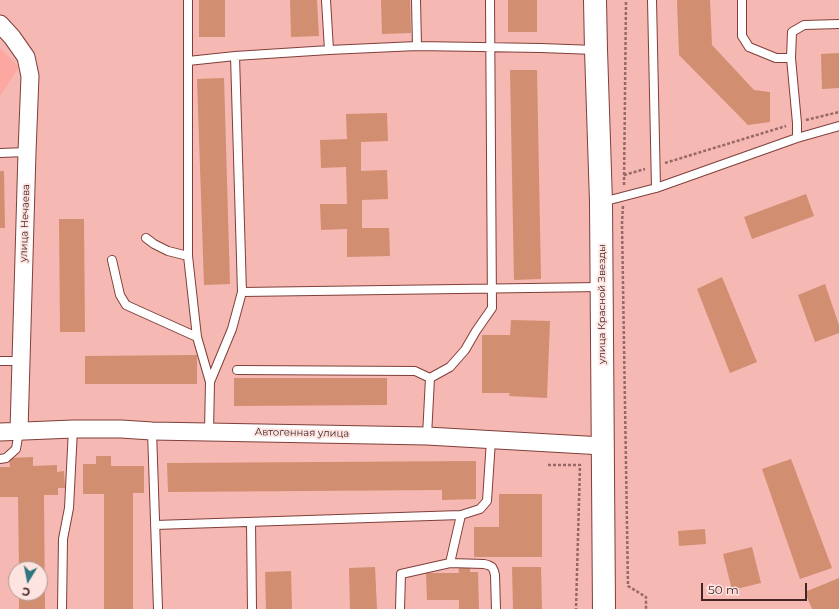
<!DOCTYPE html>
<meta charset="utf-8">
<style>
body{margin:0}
#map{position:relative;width:839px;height:609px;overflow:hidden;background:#f6b8b2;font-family:Montserrat,sans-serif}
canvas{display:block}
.north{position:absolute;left:8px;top:561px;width:40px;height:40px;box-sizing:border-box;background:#fde4e1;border:1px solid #b39895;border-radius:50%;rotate:190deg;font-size:11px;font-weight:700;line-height:16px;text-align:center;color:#432523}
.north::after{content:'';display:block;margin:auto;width:14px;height:18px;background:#2e777f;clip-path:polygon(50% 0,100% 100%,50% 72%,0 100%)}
.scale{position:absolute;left:701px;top:583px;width:106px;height:18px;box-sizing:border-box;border:2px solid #432523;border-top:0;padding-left:5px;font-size:12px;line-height:14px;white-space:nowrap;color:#432523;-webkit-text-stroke:3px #fde4e1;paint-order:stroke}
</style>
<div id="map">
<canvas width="839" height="609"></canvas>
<div class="north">С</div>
<div class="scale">50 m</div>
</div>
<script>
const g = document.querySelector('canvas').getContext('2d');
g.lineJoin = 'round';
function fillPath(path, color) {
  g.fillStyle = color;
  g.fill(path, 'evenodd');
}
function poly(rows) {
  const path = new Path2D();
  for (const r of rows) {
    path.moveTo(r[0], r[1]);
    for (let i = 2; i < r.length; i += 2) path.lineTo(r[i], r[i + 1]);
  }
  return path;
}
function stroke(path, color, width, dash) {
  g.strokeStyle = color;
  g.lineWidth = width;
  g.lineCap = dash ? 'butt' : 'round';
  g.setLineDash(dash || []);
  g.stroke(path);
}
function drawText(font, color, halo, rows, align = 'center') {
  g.font = font + ' Montserrat,sans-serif';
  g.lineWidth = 3.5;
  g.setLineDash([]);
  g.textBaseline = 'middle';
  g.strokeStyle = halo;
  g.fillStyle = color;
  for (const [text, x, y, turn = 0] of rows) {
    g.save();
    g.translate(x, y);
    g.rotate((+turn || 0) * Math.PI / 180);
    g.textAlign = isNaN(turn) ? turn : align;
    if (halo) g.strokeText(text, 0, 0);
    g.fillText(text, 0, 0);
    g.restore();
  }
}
fillPath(poly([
 [0,48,19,67,0,96]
]), '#fca8a0');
fillPath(poly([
 [199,0,225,0,225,37,199,37],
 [290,0,317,0,319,36,291,37],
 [381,0,410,0,411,33,382,34],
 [508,0,537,0,537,32,508,32],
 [677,0,710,0,712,45,754,90,770,92,770,122,748,125,679,55],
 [839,53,839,88,822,89,821,54],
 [510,70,537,70,541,279,514,280],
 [224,78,230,284,204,285,197,79],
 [387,113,388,141,361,142,361,171,387,170,388,199,362,200,362,228,389,228,390,256,347,257,347,229,321,230,320,204,347,204,346,167,321,168,320,140,347,139,346,114],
 [0,171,4,171,5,228,0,228],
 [806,194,814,216,752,239,744,217],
 [59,219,84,219,85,332,60,332],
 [722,277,757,362,730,373,697,289],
 [825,284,839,325,839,333,815,342,798,295],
 [511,320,550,321,547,398,509,396,510,393,482,393,482,335,510,335],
 [197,355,197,384,85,384,85,356],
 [234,378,387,378,387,405,234,406],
 [96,456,111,456,111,466,144,466,144,493,133,493,133,609,104,609,104,494,83,494,83,464,96,464],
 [33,457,33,466,57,465,57,472,64,471,65,488,58,488,58,495,44,495,45,609,19,609,19,593,40,593,40,569,19,569,18,497,0,497,0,467,10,467,9,458],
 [791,459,832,568,800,579,762,469],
 [476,461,476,499,442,500,442,490,168,492,167,463],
 [499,494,542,494,542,557,474,557,474,527,499,527],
 [705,529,706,544,679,546,678,531],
 [752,547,761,583,732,590,723,554],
 [458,564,470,564,470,572,478,572,479,609,459,609,459,600,427,600,426,573,459,573],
 [375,567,377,609,350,609,349,568],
 [512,567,541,567,542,609,513,609],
 [291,571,292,609,266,609,265,572],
 [839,578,839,609,812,609,805,592]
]), '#d18e70');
const lane = poly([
 [188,0,188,61,235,56,329,50,417,46,541,48,595,50],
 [326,0,329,50],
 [416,0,417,46],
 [652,0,656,188],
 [742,0,742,36,749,47,776,58,791,58,797,123,797,138],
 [791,58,792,32,804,25,839,24],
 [188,61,188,256,197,337,210,382],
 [0,153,27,152],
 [602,202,656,188,797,138,839,126],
 [146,238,154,244,168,251,188,256],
 [112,260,120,295,126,305,197,337],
 [242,292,601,287],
 [0,361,21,361],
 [237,370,415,371,430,378],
 [152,431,158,609],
 [209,431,210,382,232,329,242,292,235,56],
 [427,436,430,378,450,367,465,350,476,331,492,308,490,0],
 [0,459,6,458,16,449,19,431],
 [251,522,252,609],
 [155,525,461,515,480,509,487,501,491,440],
 [450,563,461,515],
 [62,609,63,539,69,508,73,429],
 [400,609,401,574,450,563,484,564,488,565,492,567,494,571,495,575,496,609]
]);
const street = poly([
 [0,24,12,37,26,57,30,76,27,152,19,431],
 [0,432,73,429,121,429,152,431,427,436,603,446]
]);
const primary = poly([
 [595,0,596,50,601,202,604,609]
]);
stroke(lane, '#803f3a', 10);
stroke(street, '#803f3a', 19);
stroke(primary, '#803f3a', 24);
stroke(poly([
 [806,120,839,112],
 [665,163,786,126],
 [624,175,645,169],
 [624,185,626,0],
 [623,206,622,223,628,586,646,597,646,609],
 [548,465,580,465,576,609]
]), '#966966', 2.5, [3, 2]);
stroke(lane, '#fff', 8);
stroke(street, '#fff', 17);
stroke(primary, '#fff', 22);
drawText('10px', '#432523', '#fde4e1', [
 ["улица Нечаева",25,223,-88],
 ["улица Красной Звезды",602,304,-90],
 ["Автогенная улица",302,433,1]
]);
</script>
